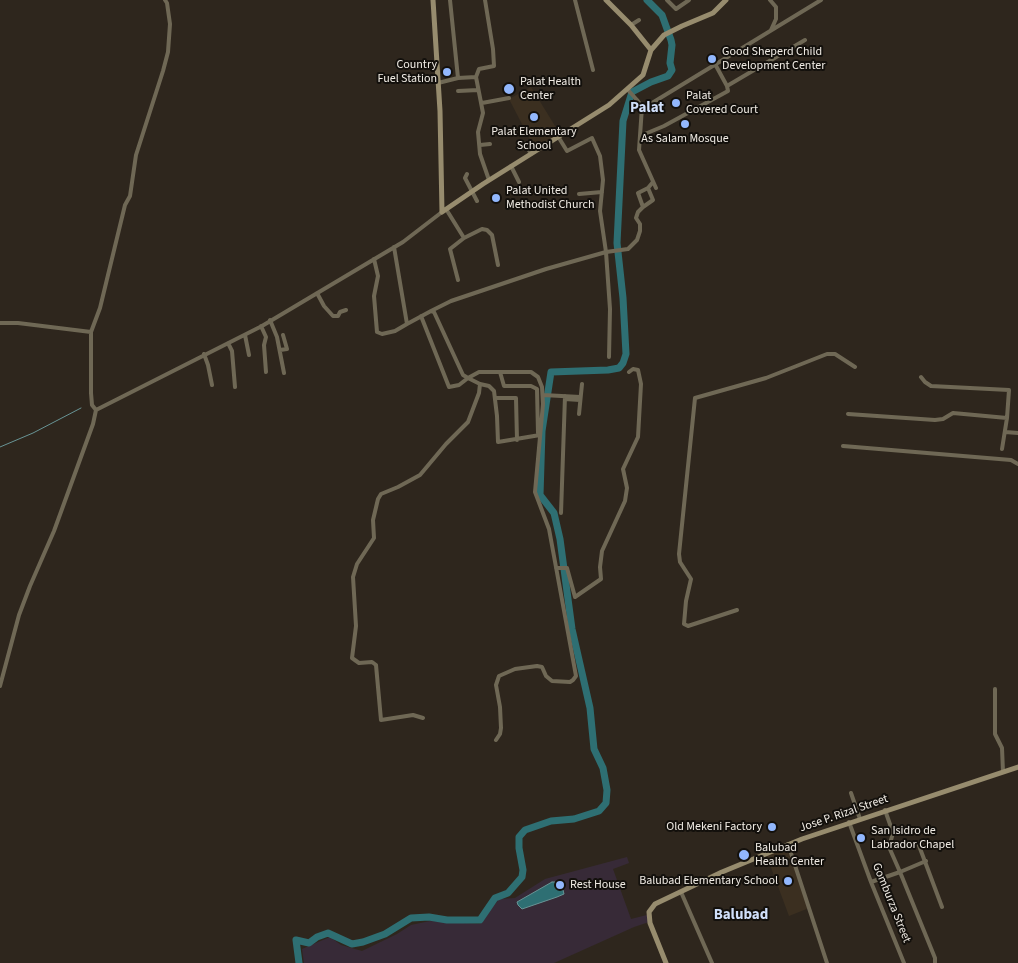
<!DOCTYPE html>
<style>
body{margin:0}
canvas{display:block;background:#2e261d}
</style>
<canvas width="1018" height="963"></canvas>
<script>
const g = document.querySelector('canvas').getContext('2d');
g.lineJoin = 'round';
function fillPath(path, color) {
  g.fillStyle = color;
  g.fill(path, 'evenodd');
}
function poly(rows) {
  const path = new Path2D();
  for (const r of rows) {
    path.moveTo(r[0], r[1]);
    for (let i = 2; i < r.length; i += 2) path.lineTo(r[i], r[i + 1]);
  }
  return path;
}
function stroke(path, color, width, dash) {
  g.strokeStyle = color;
  g.lineWidth = width;
  g.lineCap = dash ? 'butt' : 'round';
  g.setLineDash(dash || []);
  g.stroke(path);
}
function drawText(font, color, halo, rows, align = 'center') {
  g.font = font + ' "Source Sans 3",sans-serif';
  g.lineWidth = 4;
  g.setLineDash([]);
  g.textBaseline = 'middle';
  g.strokeStyle = halo;
  g.fillStyle = color;
  for (const [text, x, y, turn = 0] of rows) {
    g.save();
    g.translate(x, y);
    g.rotate((+turn || 0) * Math.PI / 180);
    g.textAlign = isNaN(turn) ? turn : align;
    if (halo) g.strokeText(text, 0, 0);
    g.fillText(text, 0, 0);
    g.restore();
  }
}
fillPath(poly([
 [531,87,560,134,535,149,509,99],
 [788,846,809,908,789,916,766,854]
]), '#3b2f20');
fillPath(poly([
 [627,857,629,863,613,869,631,919,647,915,649,922,634,927,554,963,304,963,302,949,330,937,341,945,362,951,397,934,411,925,430,921,480,924,499,899,515,898,545,879]
]), '#372a37');
const water = poly([
 [552,882,555,882,556,889,563,890,564,894,557,897,522,909,518,905,517,902,552,882]
]);
fillPath(water, '#2e6f73');
stroke(water, '#689495', 1);
stroke(poly([
 [0,447,33,433,81,408]
]), '#689495', 1);
stroke(poly([
 [299,963,296,940,309,943,317,937,328,933,352,944,363,942,385,934,411,918,429,917,447,920,480,920,495,898,508,893,522,877,523,870,519,848,519,837,525,830,551,821,574,819,599,811,606,803,607,790,603,768,594,749,590,708,572,629,560,539,554,513,540,495,542,431,551,372,608,370,619,368,623,363,626,354,623,298,617,243,623,121,632,92,651,82,668,76,672,70,670,63,672,45,671,40,662,15,647,0]
]), '#2e6f73', 7);
stroke(poly([
 [450,0,458,78],
 [485,0,493,49,494,66,479,69,476,77,483,113,478,132,480,154,489,180],
 [575,0,593,70],
 [667,0,676,9,689,0],
 [770,0,776,7,776,19,771,30],
 [631,25,639,20],
 [438,83,458,78,476,77],
 [727,86,805,40],
 [628,90,637,100,642,107,639,150,656,188],
 [458,91,478,90],
 [482,103,509,98],
 [642,107,652,103,821,0],
 [640,136,664,126,728,91,727,86,715,64],
 [559,138,567,151,592,138,600,156,603,180,600,211,606,252,610,309,609,357],
 [525,143,531,154],
 [480,145,490,144],
 [511,166,519,182],
 [467,174,465,178,477,201],
 [648,188,653,200,643,207,638,193,648,188,653,182],
 [579,194,602,192],
 [446,209,464,238],
 [394,247,407,324,431,311,434,312,463,375,468,378,479,372,531,372,538,377,542,387,543,404,535,492,549,529,576,676,573,680,570,682,552,681,546,676,542,667,537,666,515,669,499,676,496,685,500,707,501,728,500,734,496,740],
 [374,259,378,276,374,296,377,332,382,334,395,331,407,324],
 [458,280,450,249,464,238,482,229,487,230,492,235,498,265],
 [317,293,324,306,333,316,338,316,340,312,346,310],
 [431,311,451,301,546,269,606,252,628,249,637,240,640,231,640,224,636,218,638,212,643,207],
 [421,316,449,387,459,385,468,378,480,384,479,393,468,422,446,444,420,475,398,487,381,494,378,499,373,520,374,538,357,564,353,577,356,626,352,658,359,663,372,662,376,665,381,720,413,715,423,718],
 [270,320,277,337,284,373],
 [0,323,18,323,91,332],
 [261,326,266,337,264,345,266,372],
 [245,335,249,355],
 [228,343,232,351,235,387],
 [280,350,287,349,283,335],
 [204,354,208,365,212,385],
 [500,372,504,386,531,386,537,389,538,433],
 [921,377,925,382,931,386,1009,390,1007,418,1002,449],
 [480,384,489,386,494,391,497,416,498,442,540,435],
 [543,395,580,397],
 [495,398,516,398,517,440],
 [565,399,580,400],
 [96,410,262,326,403,242,442,212],
 [579,414,582,384],
 [848,414,935,420,943,419,953,413,1007,418],
 [1005,432,1018,433],
 [843,446,1011,460,1018,464],
 [561,513,565,396],
 [556,568,567,568,575,597,601,579,600,567,602,551,625,501,627,488,623,469,638,437,641,384,638,370,633,369,629,372],
 [737,610,688,626,684,624,686,601,691,579,680,562,679,554,695,398,766,378,827,354,835,354,855,367],
 [0,686,19,615,30,586,54,531,93,424,96,410,92,405,91,393,91,332,100,308,125,205,130,196,136,155,163,71,168,52,170,24,167,3,165,0],
 [995,689,995,734,1002,748,1003,772],
 [851,793,860,819],
 [849,822,871,882,904,963],
 [918,843,942,907],
 [788,844,827,963],
 [926,861,900,872,935,958,935,963],
 [871,882,900,872,889,847,893,833,885,810],
 [681,892,712,963]
]), '#6f6855', 4);
stroke(poly([
 [433,0,440,111,442,212],
 [606,0,631,25,651,50],
 [442,212,483,184,609,105,643,75,651,50,664,35,682,26,713,13,726,0],
 [666,963,650,923,649,912,655,904,722,872,802,839,1018,767]
]), '#978c6e', 5);
for (const [x, y, r, color] of [
 [712,59,5,"#92b7fd"],
 [447,72,5,"#92b7fd"],
 [509,89,6,"#92b7fd"],
 [676,103,5,"#92b7fd"],
 [534,117,5,"#92b7fd"],
 [685,124,5,"#92b7fd"],
 [496,198,5,"#92b7fd"],
 [772,827,5,"#92b7fd"],
 [861,838,5,"#92b7fd"],
 [744,855,6,"#92b7fd"],
 [788,881,5,"#92b7fd"],
 [560,885,5,"#92b7fd"]
]) {
  const dot = new Path2D();
  dot.arc(x, y, r, 0, 2 * Math.PI);
  g.fillStyle = color;
  g.fill(dot);
  stroke(dot, '#13100c', 2);
}
drawText('12px', '#f1ece5', '#13100c', [
 ["Good Sheperd Child",722,52],
 ["Development Center",722,66],
 ["Country",437,65,"right"],
 ["Fuel Station",437,79,"right"],
 ["Palat Health",520,82],
 ["Center",520,96],
 ["Palat",686,96],
 ["Covered Court",686,110],
 ["Palat Elementary",534,132,"center"],
 ["School",534,146,"center"],
 ["As Salam Mosque",685,139,"center"],
 ["Palat United",506,191],
 ["Methodist Church",506,205],
 ["Old Mekeni Factory",762,827,"right"],
 ["San Isidro de",871,831],
 ["Labrador Chapel",871,845],
 ["Balubad",755,848],
 ["Health Center",755,862],
 ["Balubad Elementary School",778,881,"right"],
 ["Rest House",570,885]
], 'left');
drawText('12px', '#f1ece5', '#13100c', [
 ["Jose P. Rizal Street",844,814,-19],
 ["Gomburza Street",891,903,68]
]);
drawText('bold 15px', '#d0dffa', '#13100c', [
 ["Palat",647,109],
 ["Balubad",741,916]
]);
</script>
